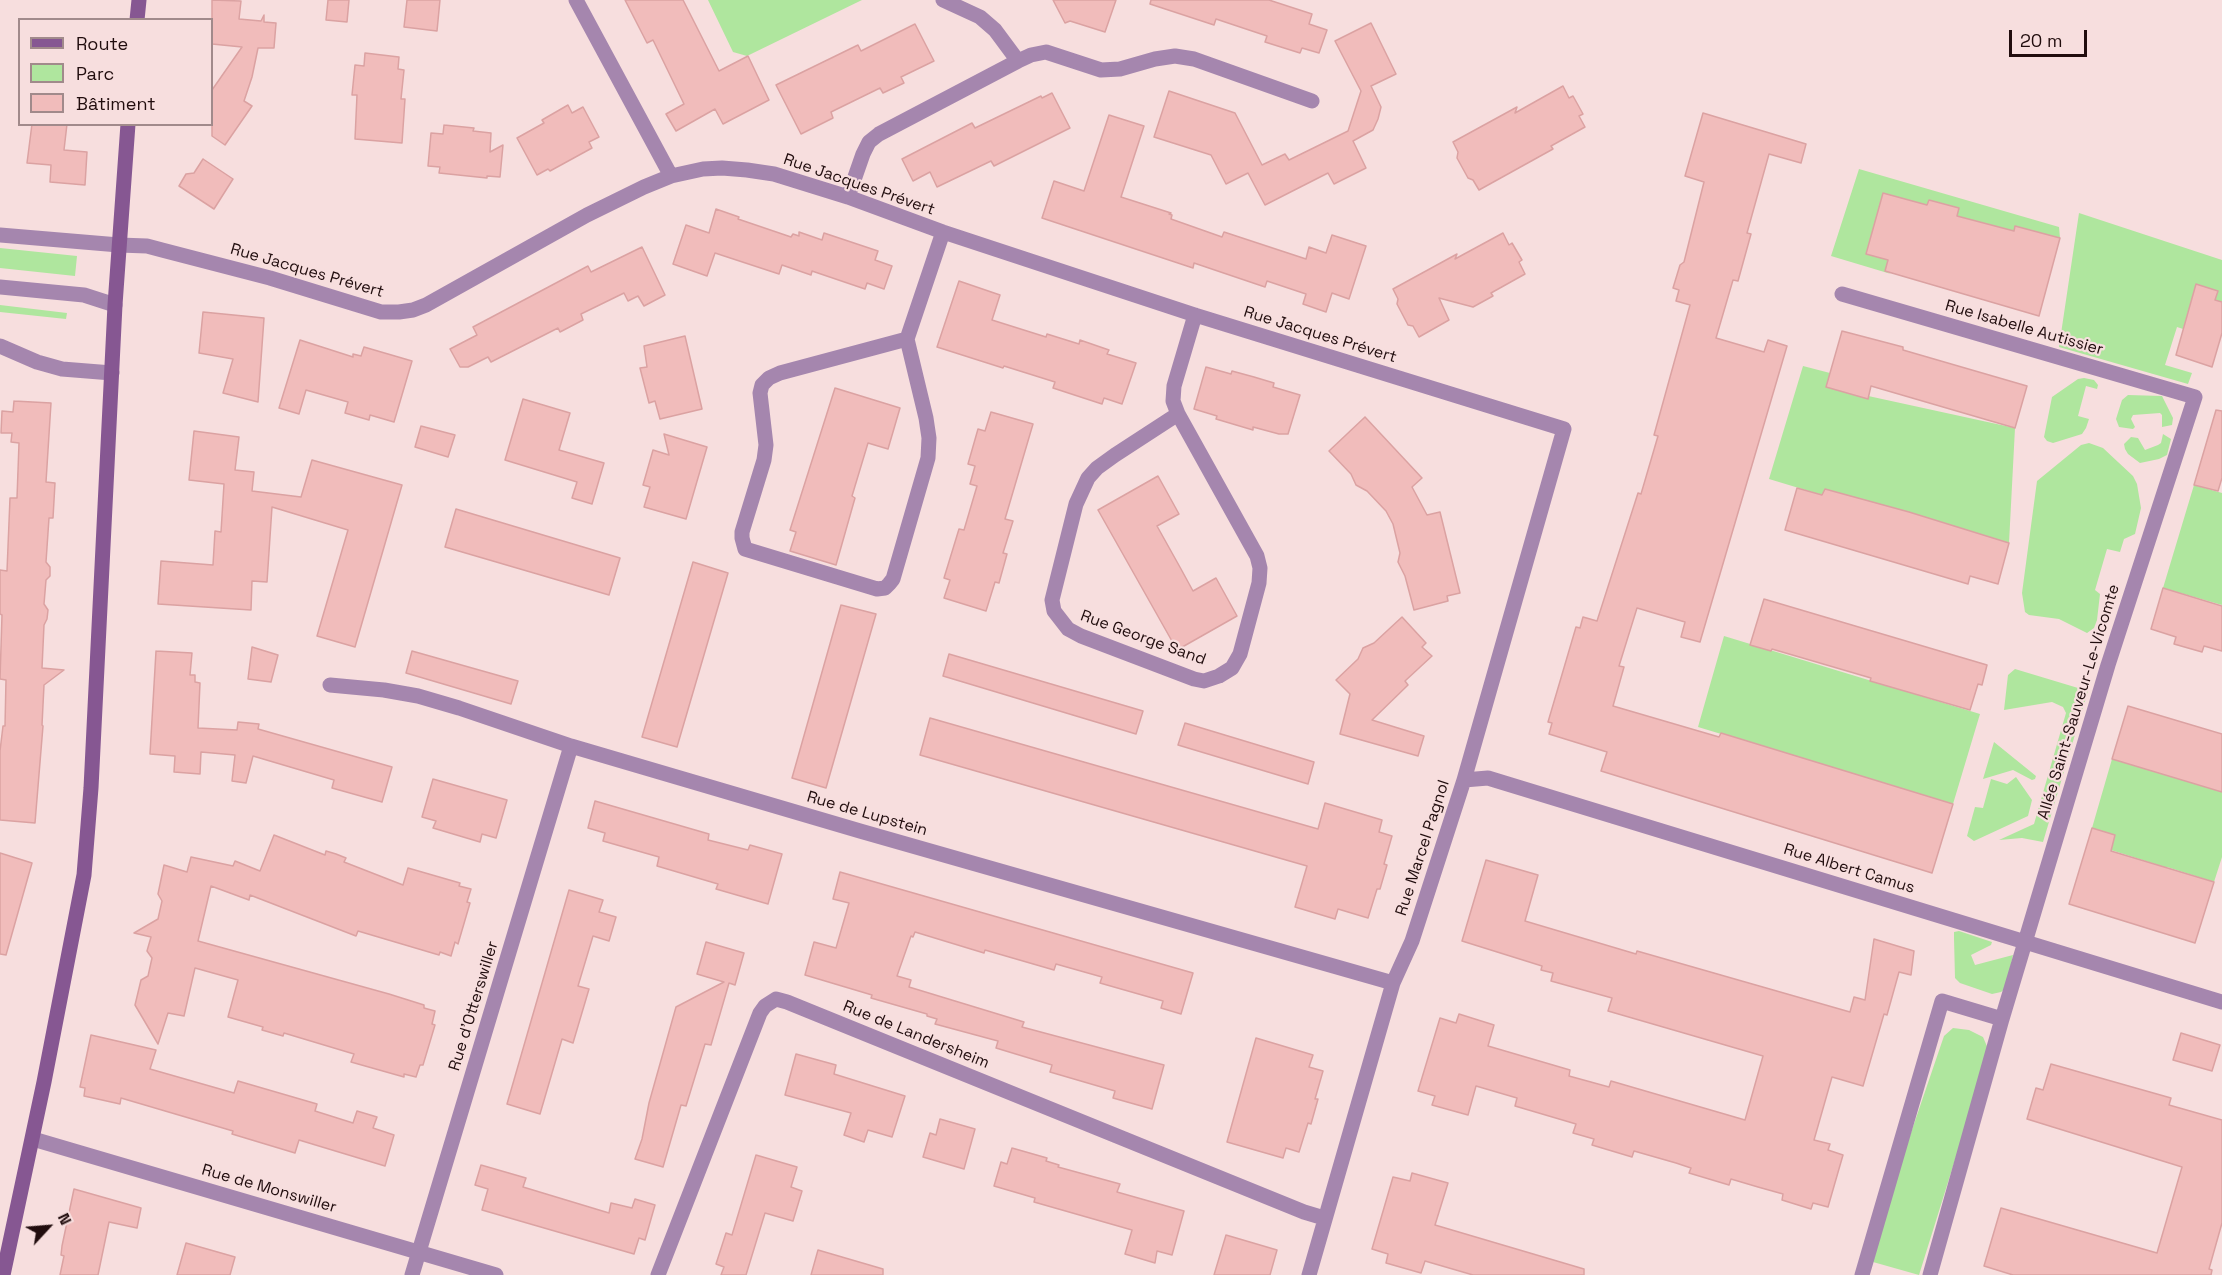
<!DOCTYPE html>
<meta charset="utf-8">
<style>
body{margin:0}
#map{position:relative;width:2222px;height:1275px;overflow:hidden;background:#f7dede;font-family:"Space Grotesk",sans-serif}
canvas{display:block}
.legend{position:absolute;left:18px;top:18px;width:195px;height:108px;box-sizing:border-box;background:#f7dede;border:2px solid #a18a8b;margin:0;padding:8px 10px;list-style:none;font-size:18px;color:#210d0e}
.legend li{display:flex;align-items:center;gap:12px;height:30px}
.legend b{width:30px;border:2px solid #a18a8b}
.north{position:absolute;left:18px;top:1197px;width:60px;height:60px;-webkit-text-stroke:4px #f7dede;paint-order:stroke;rotate:64deg;font-size:16px;font-weight:700;line-height:24px;text-align:center;color:#210d0e}
.north::after{content:'';display:block;margin:auto;width:21px;height:27px;background:#210d0e;clip-path:polygon(50% 0,100% 100%,50% 72%,0 100%)}
.scale{position:absolute;left:2009px;top:30px;width:78px;height:27px;box-sizing:border-box;border:3px solid #210d0e;border-top:0;padding-left:8px;font-size:18px;line-height:21px;white-space:nowrap;color:#210d0e;-webkit-text-stroke:4px #f7dede;paint-order:stroke}
</style>
<div id="map">
<canvas width="2222" height="1275"></canvas>
<ul class="legend">
<li><b style="height:8px;background:#865792"></b>Route</li>
<li><b style="height:16px;background:#afe69e"></b>Parc</li>
<li><b style="height:16px;background:#f1bcbb"></b>Bâtiment</li>
</ul>
<div class="north">N</div>
<div class="scale">20 m</div>
</div>
<script>
const g = document.querySelector('canvas').getContext('2d');
g.lineJoin = 'round';
function fillPath(path, color) {
  g.fillStyle = color;
  g.fill(path, 'evenodd');
}
function poly(rows) {
  const path = new Path2D();
  for (const r of rows) {
    path.moveTo(r[0], r[1]);
    for (let i = 2; i < r.length; i += 2) path.lineTo(r[i], r[i + 1]);
  }
  return path;
}
function stroke(path, color, width, dash) {
  g.strokeStyle = color;
  g.lineWidth = width;
  g.lineCap = dash ? 'butt' : 'round';
  g.setLineDash(dash || []);
  g.stroke(path);
}
function drawText(font, color, halo, rows, align = 'center') {
  g.font = font + ' "Space Grotesk",sans-serif';
  g.lineWidth = 4.5;
  g.setLineDash([]);
  g.textBaseline = 'middle';
  g.strokeStyle = halo;
  g.fillStyle = color;
  for (const [text, x, y, turn = 0] of rows) {
    g.save();
    g.translate(x, y);
    g.rotate((+turn || 0) * Math.PI / 180);
    g.textAlign = isNaN(turn) ? turn : align;
    if (halo) g.strokeText(text, 0, 0);
    g.fillText(text, 0, 0);
    g.restore();
  }
}
fillPath(poly([
 [708,0,862,0,747,56,733,52],
 [1859,169,2059,227,2060,238,2015,226,2014,231,1955,223,1958,208,1929,200,1926,209,1883,193,1866,254,1888,260,1885,271,1891,274,1831,256],
 [2079,213,2222,260,2222,302,2215,300,2217,291,2196,285,2183,329,2177,327,2165,365,2192,373,2188,384,2059,347],
 [0,248,77,256,75,276,0,268],
 [0,305,67,313,66,319,0,312],
 [1803,366,1830,373,1827,387,2015,428,2009,543,1980,535,1902,519,1904,510,1902,512,1825,489,1822,495,1769,479],
 [2084,378,2094,380,2098,385,2097,389,2086,386,2078,416,2089,419,2086,428,2082,434,2053,443,2047,441,2044,437,2052,397,2078,379],
 [2128,395,2162,396,2173,418,2172,425,2162,427,2162,415,2160,413,2133,415,2131,419,2135,427,2133,429,2119,427,2116,419,2122,400],
 [2163,434,2171,439,2167,455,2159,459,2140,463,2128,454,2125,449,2124,444,2131,437,2138,438,2145,450,2158,445,2161,443],
 [2089,443,2103,448,2133,476,2137,484,2141,508,2135,534,2124,539,2120,552,2107,549,2095,590,2100,594,2097,620,2094,628,2087,633,2059,619,2029,615,2025,612,2022,593,2037,481,2081,445],
 [2194,485,2222,493,2222,605,2163,588],
 [1724,636,1980,714,1953,804,1698,727],
 [2015,669,2088,691,2043,842,2022,838,1999,840,2034,824,2066,713,2063,707,2052,702,2004,710,2008,675],
 [1994,742,2036,776,2035,779,2032,780,2013,770,1983,779],
 [2112,759,2222,792,2222,857,2214,882,2167,867,2165,870,2154,867,2155,864,2111,850,2115,835,2092,828],
 [2016,777,2032,800,2028,816,1974,841,1967,836,1975,807,1983,808,1991,779,2007,784],
 [1959,931,1992,942,1991,945,1971,955,1975,965,2013,955,2006,988,2001,992,1992,994,1960,983,1955,978,1954,938,1954,932],
 [1953,1028,1969,1030,1983,1037,1989,1051,1919,1275,1873,1262,1901,1162,1944,1036]
]), '#afe69e');
const building = poly([
 [212,0,241,1,239,19,261,21,264,15,264,22,276,23,274,48,258,48,252,77,244,101,252,106,225,145,212,136,212,90,242,47,212,44,212,0],
 [328,0,349,0,347,22,326,20,328,0],
 [407,0,440,0,437,31,404,27,407,0],
 [625,0,683,0,719,71,748,56,769,100,723,124,715,109,676,131,666,114,684,104,653,40,647,43,625,0],
 [1053,0,1116,0,1105,32,1070,21,1065,23,1053,0],
 [1151,0,1269,0,1312,14,1309,24,1327,30,1319,53,1302,48,1300,53,1265,42,1267,36,1216,19,1214,25,1150,4,1151,0],
 [1371,23,1396,74,1371,86,1381,107,1378,119,1373,130,1353,141,1366,168,1334,184,1328,173,1265,205,1248,173,1226,184,1211,155,1154,137,1169,91,1235,113,1262,165,1285,154,1289,160,1348,131,1361,91,1335,41,1371,23],
 [915,24,934,61,901,77,904,83,883,93,880,88,831,112,833,118,801,134,776,85,858,45,861,51,915,24],
 [365,53,399,57,398,69,404,70,401,99,405,99,402,143,355,139,357,95,352,95,355,65,364,66,365,53],
 [1563,86,1569,98,1573,96,1583,114,1579,116,1585,127,1551,146,1553,149,1479,190,1473,180,1468,178,1457,158,1458,152,1453,142,1517,107,1515,113,1563,86],
 [1052,93,1070,128,994,166,991,161,937,187,930,172,913,181,902,159,972,123,975,128,1041,96,1042,98,1052,93],
 [568,105,572,113,583,107,599,137,589,142,592,148,550,171,548,169,537,175,517,138,544,123,542,120,568,105],
 [1703,113,1806,144,1801,163,1769,154,1747,233,1751,234,1738,281,1733,280,1716,338,1764,352,1768,340,1787,346,1700,642,1681,637,1685,622,1637,608,1619,666,1624,667,1613,706,1719,737,1721,733,1953,804,1932,873,1601,771,1607,752,1549,734,1552,723,1548,722,1576,627,1580,628,1583,617,1597,621,1638,493,1641,494,1658,436,1654,435,1690,305,1676,301,1679,290,1673,288,1680,265,1684,262,1704,182,1685,176,1703,113],
 [1109,115,1144,126,1121,197,1171,213,1169,214,1172,215,1171,219,1222,237,1224,232,1306,259,1309,247,1326,253,1332,235,1366,246,1349,299,1332,293,1326,312,1303,304,1306,294,1267,281,1265,287,1194,263,1193,268,1042,218,1054,181,1084,191,1109,115],
 [32,124,67,124,64,150,87,152,85,185,50,182,51,165,27,163,32,124],
 [444,125,474,128,473,131,491,133,490,152,503,145,500,177,487,176,487,178,439,173,440,167,428,166,431,133,443,134,444,125],
 [203,159,233,179,214,209,179,186,186,174,194,173,203,159],
 [1883,193,1927,205,1929,200,1959,208,1957,216,2014,231,2015,226,2060,238,2039,316,1885,271,1888,260,1866,254,1883,193],
 [716,209,739,217,738,219,791,237,793,234,799,236,799,232,822,240,824,233,878,251,875,260,892,266,884,289,867,283,865,289,812,271,811,275,782,265,779,274,715,253,707,276,673,264,686,225,709,233,716,209],
 [1503,233,1509,245,1512,243,1522,260,1519,262,1525,274,1491,293,1493,296,1473,307,1439,298,1449,320,1419,337,1413,326,1408,325,1397,304,1398,299,1393,289,1457,254,1455,259,1503,233],
 [642,247,665,295,644,306,638,296,628,301,624,293,581,314,583,320,560,332,558,328,491,362,488,357,468,367,460,367,450,349,477,335,473,327,588,266,591,272,642,247],
 [959,281,1000,295,992,320,1046,337,1047,334,1079,344,1080,340,1109,350,1107,354,1136,363,1122,404,1104,398,1102,404,1053,388,1055,382,1004,366,1003,368,937,347,959,281],
 [2196,284,2218,291,2215,300,2222,302,2222,333,2212,367,2176,355,2196,284],
 [203,312,264,318,258,402,223,393,233,359,199,353,203,312],
 [1842,331,1903,347,1903,350,2027,386,2015,428,1871,386,1868,399,1826,387,1842,331],
 [685,336,702,409,660,419,655,401,649,403,640,368,647,367,644,346,685,336],
 [300,340,353,357,353,354,361,356,364,347,412,361,394,422,370,415,369,420,345,413,348,402,306,390,299,414,279,408,300,340],
 [1206,367,1231,374,1232,371,1254,377,1274,383,1273,387,1300,395,1288,434,1279,434,1253,427,1253,430,1216,419,1217,416,1194,409,1206,367],
 [835,388,900,408,888,449,868,443,852,496,855,498,836,565,790,551,796,532,790,530,835,388],
 [523,399,570,413,559,450,604,463,592,504,572,498,577,482,505,460,523,399],
 [14,401,51,403,46,482,55,483,53,518,49,518,46,562,50,567,50,576,46,580,44,604,48,610,47,619,44,625,42,668,64,670,44,685,42,725,43,726,35,823,0,820,0,751,3,726,5,726,6,680,0,679,2,615,0,614,0,570,7,571,10,498,17,498,19,443,11,442,12,433,1,433,2,411,13,412,14,401],
 [2216,410,2222,411,2222,478,2218,491,2194,485,2216,410],
 [991,412,1033,424,1005,519,1013,521,1003,553,1007,554,999,583,995,582,986,611,944,598,950,580,944,578,959,529,964,530,977,486,970,484,975,466,968,464,978,429,985,431,991,412],
 [1365,417,1422,478,1412,487,1427,515,1440,512,1460,593,1447,596,1448,601,1414,610,1405,576,1398,562,1400,553,1393,524,1386,511,1367,491,1356,485,1351,474,1329,451,1365,417],
 [421,426,455,435,448,457,415,447,421,426],
 [194,431,239,437,235,470,254,472,252,491,301,497,312,460,402,485,355,647,317,636,348,530,272,507,267,582,252,581,251,610,158,604,161,561,213,565,215,531,221,532,224,484,189,480,194,431],
 [664,434,707,447,686,519,644,507,650,487,643,485,653,450,669,455,664,434],
 [1158,476,1179,514,1157,526,1181,569,1193,591,1216,578,1237,616,1177,650,1098,510,1158,476],
 [1797,488,1822,495,1825,489,1909,512,2009,543,1998,584,1970,576,1968,584,1785,530,1797,488],
 [456,509,620,558,609,595,445,547,456,509],
 [693,562,728,573,677,747,642,737,693,562],
 [2163,588,2222,606,2222,651,2204,646,2202,652,2174,644,2176,637,2151,629,2163,588],
 [1764,599,1987,665,1982,685,1978,684,1970,710,1870,681,1871,678,1772,649,1771,651,1750,645,1764,599],
 [841,605,876,614,826,788,792,778,841,605],
 [1402,617,1426,643,1422,647,1432,656,1405,681,1408,685,1372,720,1424,736,1418,756,1340,734,1350,694,1336,680,1358,659,1363,648,1374,643,1402,617],
 [252,647,278,655,271,682,248,679,252,647],
 [156,651,192,653,190,675,195,675,195,682,200,683,198,728,237,730,238,722,259,724,258,729,392,767,382,802,332,788,334,780,253,756,246,783,232,781,235,755,201,752,200,774,174,772,175,756,150,754,156,651],
 [412,651,518,681,511,704,406,673,412,651],
 [949,654,1143,711,1136,734,943,676,949,654],
 [2128,706,2222,734,2222,792,2112,759,2128,706],
 [930,718,1318,829,1325,803,1382,820,1379,832,1392,836,1384,864,1387,865,1380,889,1377,889,1368,918,1338,909,1335,919,1295,907,1307,866,920,755,930,718],
 [1185,723,1314,762,1308,784,1178,745,1185,723],
 [433,779,507,800,496,838,482,834,480,842,433,828,436,821,422,817,433,779],
 [595,801,709,834,708,840,748,850,750,845,782,854,768,904,716,889,718,884,657,866,659,857,603,841,605,833,588,828,595,801],
 [2092,828,2115,835,2111,851,2214,882,2195,943,2069,904,2092,828],
 [274,835,325,855,326,851,336,854,346,858,344,862,403,885,408,868,460,883,459,886,471,889,467,902,470,903,458,944,455,942,451,956,440,952,439,955,358,931,356,936,250,895,249,900,211,886,198,941,389,994,424,1005,424,1008,435,1011,432,1024,435,1025,423,1065,420,1065,416,1077,404,1074,404,1077,351,1062,354,1054,284,1033,283,1036,262,1030,263,1027,228,1017,238,980,195,968,184,1016,168,1013,158,1044,135,1005,141,980,148,976,152,958,147,951,151,937,134,933,158,919,162,901,158,894,164,865,187,872,191,857,233,866,235,861,260,871,274,835],
 [0,853,32,863,6,955,0,954,0,853],
 [1486,860,1538,875,1525,921,1636,954,1637,951,1850,1012,1854,997,1865,1000,1874,939,1914,951,1911,975,1899,972,1887,1015,1884,1014,1863,1086,1832,1077,1814,1140,1830,1144,1828,1150,1843,1155,1828,1207,1813,1203,1811,1209,1782,1200,1783,1194,1758,1187,1731,1179,1729,1185,1689,1173,1691,1168,1676,1163,1634,1151,1632,1157,1592,1145,1594,1139,1573,1133,1576,1124,1515,1106,1517,1098,1476,1086,1468,1115,1432,1105,1435,1096,1418,1091,1440,1018,1456,1023,1459,1014,1494,1025,1488,1046,1570,1070,1569,1076,1609,1087,1611,1081,1745,1120,1763,1056,1608,1011,1612,998,1551,981,1553,973,1541,970,1542,966,1462,941,1486,860],
 [840,872,1193,973,1181,1014,1161,1008,1163,1001,1100,983,1102,977,1056,964,1054,970,985,950,984,953,915,932,913,937,911,936,897,976,911,980,909,987,1024,1022,1022,1027,1164,1065,1152,1109,1113,1098,1115,1091,1050,1072,1052,1065,996,1048,998,1041,935,1024,937,1019,927,1016,927,1014,871,998,872,995,805,975,814,942,836,948,849,903,833,899,840,872],
 [569,890,603,900,599,912,616,917,609,941,593,936,578,986,589,989,573,1043,562,1039,540,1114,507,1104,569,890],
 [706,942,744,953,735,985,729,983,711,1045,705,1044,686,1106,681,1105,663,1167,635,1159,642,1139,649,1103,676,1007,724,982,697,974,706,942],
 [2181,1033,2220,1045,2212,1071,2173,1060,2181,1033],
 [91,1035,156,1050,150,1069,234,1093,238,1081,317,1104,315,1111,353,1123,357,1111,377,1117,373,1128,394,1135,385,1166,299,1140,295,1153,232,1134,233,1131,121,1098,120,1104,84,1096,85,1088,80,1087,91,1035],
 [1256,1038,1313,1055,1309,1067,1323,1071,1315,1099,1318,1099,1311,1124,1308,1123,1299,1152,1286,1148,1283,1158,1227,1142,1256,1038],
 [796,1054,836,1065,834,1074,905,1096,892,1137,868,1130,864,1142,844,1135,851,1113,785,1095,796,1054],
 [2051,1064,2171,1098,2169,1105,2222,1120,2222,1223,2209,1269,2212,1270,2211,1275,2013,1275,1984,1266,2001,1208,2157,1253,2182,1167,2027,1119,2036,1088,2043,1090,2051,1064],
 [940,1119,975,1129,964,1169,923,1157,930,1133,936,1135,940,1119],
 [1012,1148,1047,1158,1046,1161,1059,1165,1058,1167,1120,1184,1117,1192,1184,1211,1172,1255,1157,1251,1155,1263,1125,1254,1132,1230,1034,1202,1035,1198,994,1186,1001,1162,1007,1164,1012,1148],
 [756,1155,797,1167,791,1187,802,1191,793,1221,765,1213,746,1275,721,1275,724,1267,716,1264,726,1233,732,1235,756,1155],
 [481,1165,526,1178,523,1187,609,1213,611,1203,632,1208,635,1199,655,1205,645,1240,639,1238,634,1254,482,1210,488,1189,475,1185,481,1165],
 [1412,1173,1448,1183,1435,1225,1584,1269,1584,1275,1473,1275,1425,1261,1421,1273,1386,1263,1388,1254,1372,1249,1393,1177,1410,1181,1412,1173],
 [74,1189,141,1208,137,1228,109,1222,98,1275,60,1275,64,1256,61,1255,62,1246,74,1189],
 [1226,1235,1277,1250,1270,1275,1214,1275,1226,1235],
 [186,1243,235,1257,230,1275,177,1275,186,1243],
 [818,1250,883,1269,883,1275,811,1275,818,1250]
]);
fillPath(building, '#f1bcbb');
stroke(building, '#dba2a2', 1.5);
stroke(poly([
 [576,0,671,176],
 [943,0,980,17,995,30,1018,61,1031,55,1046,52,1101,70,1120,69,1155,59,1175,56,1194,59,1312,101],
 [848,197,863,154,869,142,879,134,1018,61],
 [119,245,147,246,162,250,270,278,381,312,399,312,413,310,426,305,587,215,644,187,671,176,703,169,722,168,747,170,774,174,848,197,943,232,1195,315,1564,429,1464,780,1412,941,1393,983,1309,1275],
 [1842,294,2195,397,2108,665,2002,1019],
 [907,339,926,418,929,438,928,458,893,579,889,584,885,588,877,589,745,549,742,538,742,532,764,460,766,445,760,393,762,385,769,378,780,373,907,339,943,232],
 [0,346,37,362,62,369,112,373],
 [1178,414,1115,455,1097,468,1088,478,1076,504,1052,600,1054,611,1068,629,1081,636,1194,679,1204,681,1219,676,1232,668,1240,654,1259,583,1260,568,1257,556,1178,414,1173,401,1174,386,1195,315],
 [330,685,384,690,418,696,459,708,571,746,860,831,1393,983],
 [1464,780,1488,778,2222,1002],
 [33,1139,496,1275],
 [412,1275,571,746],
 [658,1275,760,1013,765,1006,776,999,787,1002,1304,1212,1324,1218],
 [1862,1275,1942,1001,2002,1019,1930,1275]
]), '#a586ae', 15);
stroke(poly([
 [0,235,119,245],
 [0,287,84,295,115,305]
]), '#a586ae', 15);
stroke(poly([
 [137,20,139,0],
 [3,1275,44,1082,84,875,91,788,115,305,128,124]
]), '#865792', 15);
drawText('16px', '#210d0e', '#f7dede', [
 ["Rue Jacques Prévert",859,185,19],
 ["Rue Jacques Prévert",307,271,16],
 ["Rue Isabelle Autissier",2024,328,16],
 ["Rue Jacques Prévert",1320,335,17],
 ["Rue George Sand",1143,638,20],
 ["Allée Saint-Sauveur-Le-Vicomte",2079,702,-73],
 ["Rue de Lupstein",867,814,16],
 ["Rue Marcel Pagnol",1423,848,-72],
 ["Rue Albert Camus",1849,869,17],
 ["Rue d'Otterswiller",474,1006,-73],
 ["Rue de Landersheim",916,1035,22],
 ["Rue de Monswiller",269,1189,16]
]);
</script>
